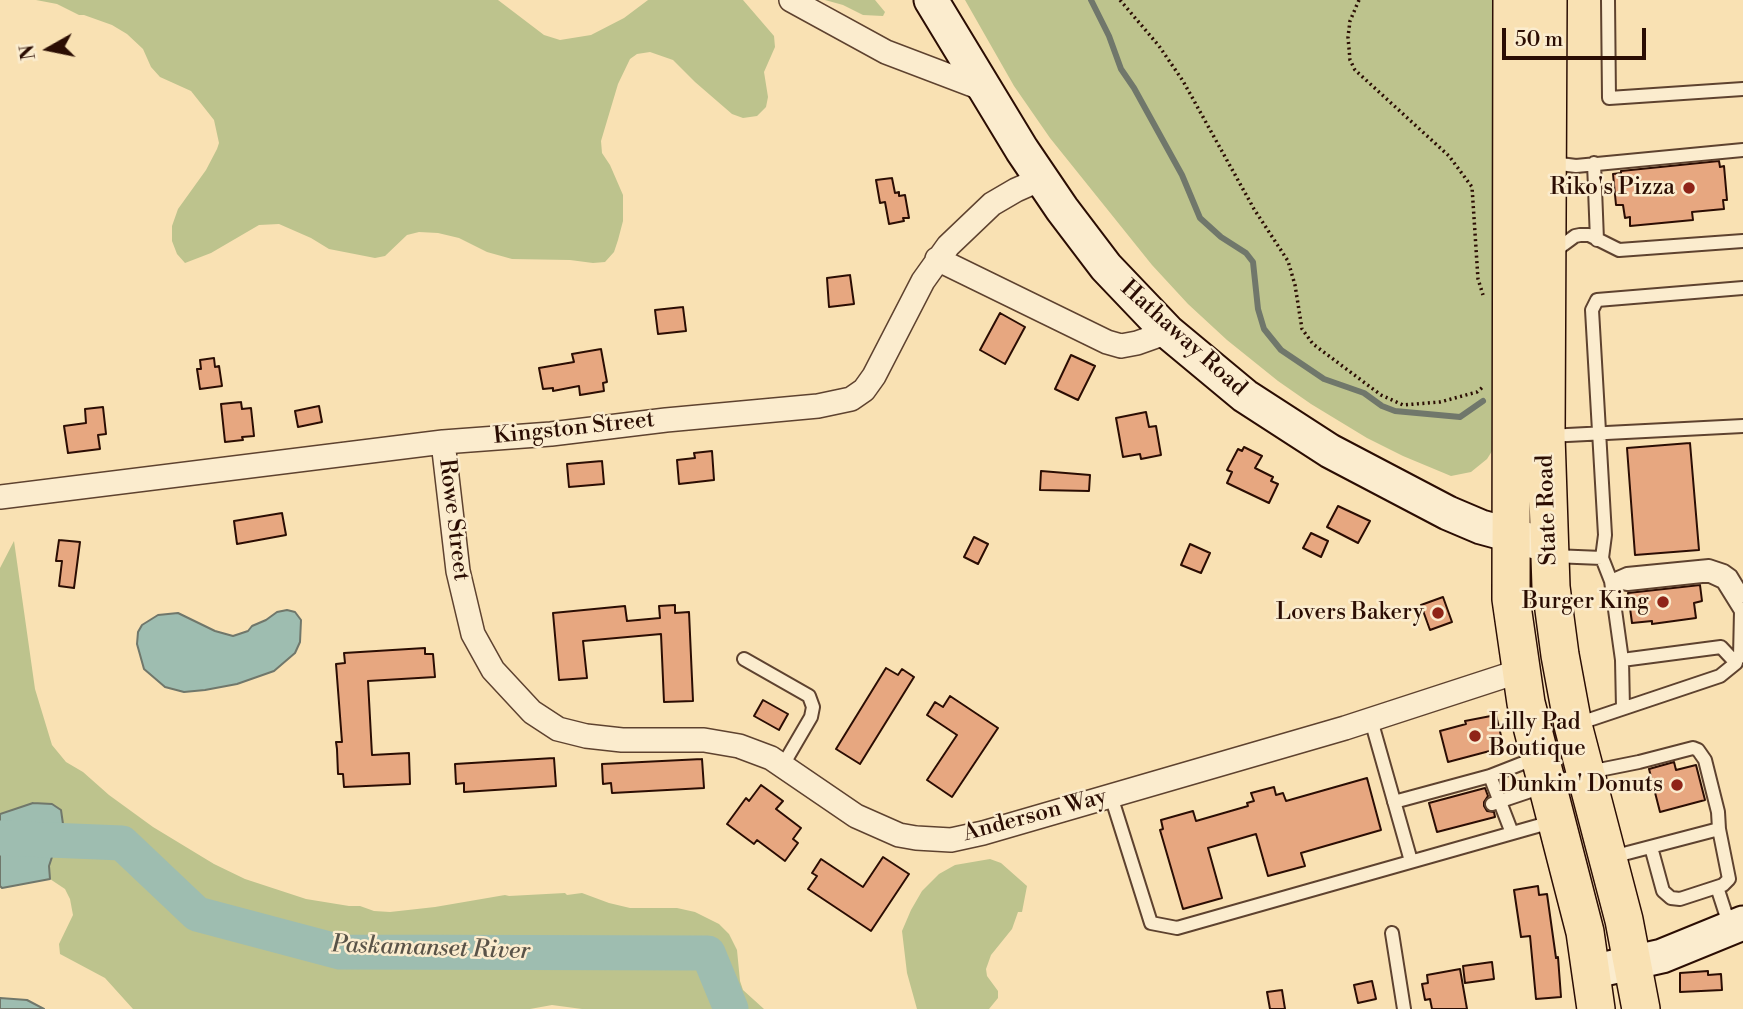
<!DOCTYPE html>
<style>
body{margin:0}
#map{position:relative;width:1743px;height:1009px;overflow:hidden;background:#f9e1b3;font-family:"Libre Bodoni",serif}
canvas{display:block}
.north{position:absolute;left:14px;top:14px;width:70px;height:70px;-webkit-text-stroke:5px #fbecce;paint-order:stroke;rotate:261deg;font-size:19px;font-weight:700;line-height:28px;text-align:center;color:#2b0d03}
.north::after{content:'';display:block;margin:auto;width:24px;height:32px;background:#2b0d03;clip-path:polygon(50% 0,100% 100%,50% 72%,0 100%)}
.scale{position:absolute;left:1502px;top:28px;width:144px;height:32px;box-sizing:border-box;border:4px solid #2b0d03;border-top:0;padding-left:9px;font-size:21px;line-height:24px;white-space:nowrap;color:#2b0d03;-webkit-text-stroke:5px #fbecce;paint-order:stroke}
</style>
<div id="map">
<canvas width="1743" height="1009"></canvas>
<div class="north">N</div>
<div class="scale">50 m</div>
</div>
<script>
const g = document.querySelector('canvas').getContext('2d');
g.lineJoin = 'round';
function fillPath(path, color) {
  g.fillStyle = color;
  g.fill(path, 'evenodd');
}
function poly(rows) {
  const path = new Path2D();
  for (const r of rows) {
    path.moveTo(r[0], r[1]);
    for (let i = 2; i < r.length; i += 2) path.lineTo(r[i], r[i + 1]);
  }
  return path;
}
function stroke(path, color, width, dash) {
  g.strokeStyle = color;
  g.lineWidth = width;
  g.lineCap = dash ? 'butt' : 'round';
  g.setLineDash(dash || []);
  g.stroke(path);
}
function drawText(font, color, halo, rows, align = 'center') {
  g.font = font + ' "Libre Bodoni",serif';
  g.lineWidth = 5;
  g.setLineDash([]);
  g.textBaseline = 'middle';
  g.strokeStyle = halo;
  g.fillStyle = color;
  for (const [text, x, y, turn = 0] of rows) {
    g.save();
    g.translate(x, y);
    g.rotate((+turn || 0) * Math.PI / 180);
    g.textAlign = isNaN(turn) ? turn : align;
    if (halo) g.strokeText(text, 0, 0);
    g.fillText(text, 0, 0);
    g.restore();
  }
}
fillPath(poly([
 [36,0,498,0,544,35,560,40,591,35,624,18,648,0,743,0,774,36,775,47,764,72,768,97,766,107,757,116,743,118,732,114,695,82,673,60,650,52,637,54,630,59,618,84,601,141,602,153,610,165,623,195,623,221,618,240,614,252,605,262,593,263,570,260,512,259,487,252,459,238,438,233,419,232,407,235,385,256,375,258,329,249,311,238,279,224,259,225,211,253,185,263,177,254,172,241,172,226,178,209,206,170,217,149,219,143,214,120,191,91,160,77,151,67,143,49,127,34,112,25,84,15,79,15,57,4],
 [825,0,875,0,885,12,883,16,863,15,843,5],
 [965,0,1500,0,1494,448,1487,459,1471,472,1451,476,1403,456,1367,438,1311,404,1278,381,1227,340,1188,304,1152,265,1050,138,1014,86],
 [14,541,35,689,52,745,66,762,83,772,109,795,153,827,214,864,245,879,306,899,349,906,360,906,374,911,390,912,435,907,505,895,509,896,565,893,567,895,582,893,609,903,630,908,677,908,695,912,719,924,729,934,737,950,740,981,743,990,764,1009,582,1009,552,1005,530,1009,133,1009,105,978,60,954,59,944,73,915,70,899,65,889,50,879,49,866,63,824,0,814,0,568],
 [990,859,1001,863,1027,886,1022,912,1018,912,1012,929,991,955,986,969,987,976,998,991,998,998,989,1009,917,1009,907,973,902,931,911,910,922,891,939,874,955,865]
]), '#bdc38d');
const water = poly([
 [287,610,295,612,301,620,300,642,295,653,274,671,237,684,205,690,184,692,165,687,144,669,137,644,138,632,142,625,158,615,178,613,215,631,233,636,248,631,252,626,266,620,277,612,287,610],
 [33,803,52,804,61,810,63,824,49,866,50,879,2,888,0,886,0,814,33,803],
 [0,998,27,1000,44,1009,0,1009,0,998]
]);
fillPath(water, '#9ebdb0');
stroke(water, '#70776b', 2);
stroke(poly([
 [1091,0,1109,36,1121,69,1134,88,1182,175,1200,218,1221,237,1246,253,1253,262,1258,309,1264,329,1281,350,1324,379,1364,393,1382,406,1395,411,1460,417,1483,401]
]), '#70776b', 6);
stroke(poly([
 [0,838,122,843,197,914,340,952,708,953,731,1009]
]), '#9ebdb0', 35);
const building = poly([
 [1719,161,1720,167,1724,166,1727,200,1723,200,1724,209,1692,212,1693,220,1630,226,1630,217,1625,218,1623,205,1616,205,1613,174,1621,173,1621,171,1719,161],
 [892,178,895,193,899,192,899,196,905,195,909,218,903,218,904,221,889,224,885,202,880,203,876,180,892,178],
 [850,275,854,304,829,307,827,278,850,275],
 [683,307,686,331,658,334,655,310,683,307],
 [1000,313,1025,327,1005,364,980,350,1000,313],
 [601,349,607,382,603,383,604,391,580,395,579,386,553,391,553,388,543,389,539,368,574,362,572,354,601,349],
 [1071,355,1095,366,1078,400,1055,389,1071,355],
 [214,358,215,367,219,366,222,386,200,389,197,369,201,369,200,360,214,358],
 [241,402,242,409,251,408,254,436,242,437,243,440,225,442,221,404,241,402],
 [319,406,322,422,298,427,295,411,319,406],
 [103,407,106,434,98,435,100,449,68,453,64,426,86,423,85,409,103,407],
 [1146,412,1149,427,1156,426,1161,455,1141,459,1140,454,1123,457,1116,418,1146,412],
 [1690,443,1699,550,1635,555,1627,448,1690,443],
 [1244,447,1262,456,1255,468,1273,477,1271,481,1278,484,1269,503,1227,483,1232,472,1227,470,1238,449,1242,451,1244,447],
 [712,451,714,480,679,484,677,460,695,458,694,453,712,451],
 [602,461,604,484,569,487,567,464,602,461],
 [1041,471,1090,475,1089,491,1040,490,1041,471],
 [1338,506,1370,521,1358,543,1327,527,1338,506],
 [282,513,286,535,237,544,234,521,282,513],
 [1311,533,1328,541,1321,557,1303,548,1311,533],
 [974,537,988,544,978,564,964,557,974,537],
 [59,540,80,542,74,588,59,586,62,561,56,561,59,540],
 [1190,544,1210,553,1201,573,1181,565,1190,544],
 [1700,585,1702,601,1694,603,1696,618,1652,624,1652,621,1632,623,1628,593,1700,585],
 [1443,597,1452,622,1430,630,1421,605,1443,597],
 [675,605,675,613,689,612,693,701,664,702,661,634,583,641,587,678,559,680,553,613,625,606,627,621,660,618,659,606,675,605],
 [425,648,425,654,433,654,435,677,368,681,372,755,409,753,410,784,344,787,343,774,338,774,337,749,336,742,342,742,336,664,345,663,344,653,425,648],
 [886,668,898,675,902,669,914,677,860,764,836,749,886,668],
 [950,696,998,728,952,797,927,780,957,735,927,715,935,702,943,707,950,696],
 [763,700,788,714,779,730,754,716,763,700],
 [1496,715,1503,744,1501,744,1501,748,1448,762,1440,731,1466,724,1465,721,1496,715],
 [554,758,556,786,464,792,464,783,456,784,455,764,554,758],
 [702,759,704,788,612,793,611,783,603,784,602,764,702,759],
 [1674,762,1676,770,1696,765,1705,800,1660,812,1649,769,1674,762],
 [1367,778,1381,830,1301,853,1305,866,1268,876,1256,834,1208,848,1222,898,1183,909,1160,830,1163,829,1161,820,1193,811,1196,821,1248,806,1247,803,1254,801,1251,793,1274,787,1276,795,1283,793,1286,801,1367,778],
 [761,785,783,801,776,809,801,828,793,839,798,843,785,861,757,840,754,844,727,824,746,798,749,801,761,785],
 [1485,788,1488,796,1484,802,1484,806,1487,811,1494,812,1495,817,1437,832,1429,803,1485,788],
 [883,857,909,874,871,931,808,889,817,876,812,873,821,859,863,887,883,857],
 [1538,886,1539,895,1547,894,1556,958,1558,957,1561,997,1536,999,1530,936,1521,937,1514,890,1538,886],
 [1492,962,1494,979,1465,983,1463,966,1492,962],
 [1460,969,1467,1009,1432,1009,1430,999,1425,1000,1422,984,1428,983,1427,975,1460,969],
 [1708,971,1708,975,1721,974,1722,990,1680,992,1680,973,1708,971],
 [1372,981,1376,999,1358,1003,1354,985,1372,981],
 [1282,990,1285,1009,1270,1009,1267,992,1282,990]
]);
fillPath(building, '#e7a780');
stroke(building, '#2b0d03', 2);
const lane = poly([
 [1608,0,1609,98,1743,89],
 [1552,163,1576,166,1743,150],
 [1594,163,1597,240],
 [1552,253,1575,236,1580,235,1589,235,1619,250,1743,241],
 [1548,436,1743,426],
 [1553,556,1602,558],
 [1611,581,1628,584,1702,576,1710,576,1723,582,1741,611,1740,657],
 [1611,581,1627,574,1709,566,1724,571,1731,576,1743,596],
 [744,659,809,696,813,707,811,717,783,765],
 [1623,708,1622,660,1611,581,1602,558,1605,535,1592,310,1597,300,1743,288],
 [1371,720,1411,861],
 [1577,724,1720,676,1736,663,1721,647,1622,660],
 [1490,776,1512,833],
 [1111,796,1151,923,1177,928,1555,821],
 [1394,802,1490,776,1536,758],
 [1492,804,1584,773,1639,762,1693,748,1698,750,1705,760,1718,812,1719,829],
 [1612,857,1719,829,1729,879,1723,885,1680,899,1671,898,1663,891,1651,847],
 [1717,887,1730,927],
 [1392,933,1404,1009]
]);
const street = poly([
 [791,0,886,52,986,90],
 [937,259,1107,342,1121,346,1137,343,1168,332],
 [443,442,458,571,473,634,493,670,532,712,558,729,586,736,622,740,704,740,739,746,771,758,856,816,899,835,916,838,951,840,983,833,1345,728,1520,671],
 [0,497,443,442,551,434,666,420,818,406,851,399,864,390,874,376,923,281,948,246,992,204,1016,190,1041,179]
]);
const secondary = poly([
 [931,0,1022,150,1062,209,1106,267,1168,332,1245,396,1330,451,1448,513,1481,527,1536,542],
 [1591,972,1662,956,1743,923]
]);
const primary = poly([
 [1512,0,1511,599,1526,703,1585,932,1596,1009],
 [1548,0,1546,436,1551,587,1560,655,1573,725,1624,920,1641,1009]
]);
stroke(lane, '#5e422f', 16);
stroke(street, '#5e422f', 26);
stroke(secondary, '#2b0d03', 37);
stroke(primary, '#2b0d03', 40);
stroke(poly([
 [1120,0,1159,46,1183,81,1254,209,1288,261,1295,285,1302,329,1313,344,1381,395,1403,405,1440,402,1477,392,1484,386],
 [1359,0,1350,21,1348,37,1350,60,1355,70,1449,156,1472,187,1478,279,1483,295]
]), '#2b0d03', 3.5, [2, 3.5]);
stroke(lane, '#fbecce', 12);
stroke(street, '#fbecce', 23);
stroke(secondary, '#fbecce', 33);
stroke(primary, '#f9e1b3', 37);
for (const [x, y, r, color] of [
 [1689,188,7,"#8f2418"],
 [1663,602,7,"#8f2418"],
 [1438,613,7,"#8f2418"],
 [1475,736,7,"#8f2418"],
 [1677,785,7,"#8f2418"]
]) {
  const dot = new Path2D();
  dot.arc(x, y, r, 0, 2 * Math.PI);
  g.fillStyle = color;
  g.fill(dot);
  stroke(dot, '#fbecce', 2.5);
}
drawText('23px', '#2b0d03', '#fbecce', [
 ["Riko's Pizza",1675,188],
 ["Burger King",1649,602],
 ["Lovers Bakery",1424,613],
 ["Lilly Pad",1489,723,"left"],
 ["Boutique",1489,749,"left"],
 ["Dunkin' Donuts",1663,785]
], 'right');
drawText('23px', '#2b0d03', '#fbecce', [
 ["Hathaway Road",1183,339,42],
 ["Kingston Street",574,429,-6],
 ["State Road",1548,510,-92],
 ["Rowe Street",453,520,83],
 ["Anderson Way",1035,816,-15]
]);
drawText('italic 24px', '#595348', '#fbecce', [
 ["Paskamanset River",431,949,2]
]);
</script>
